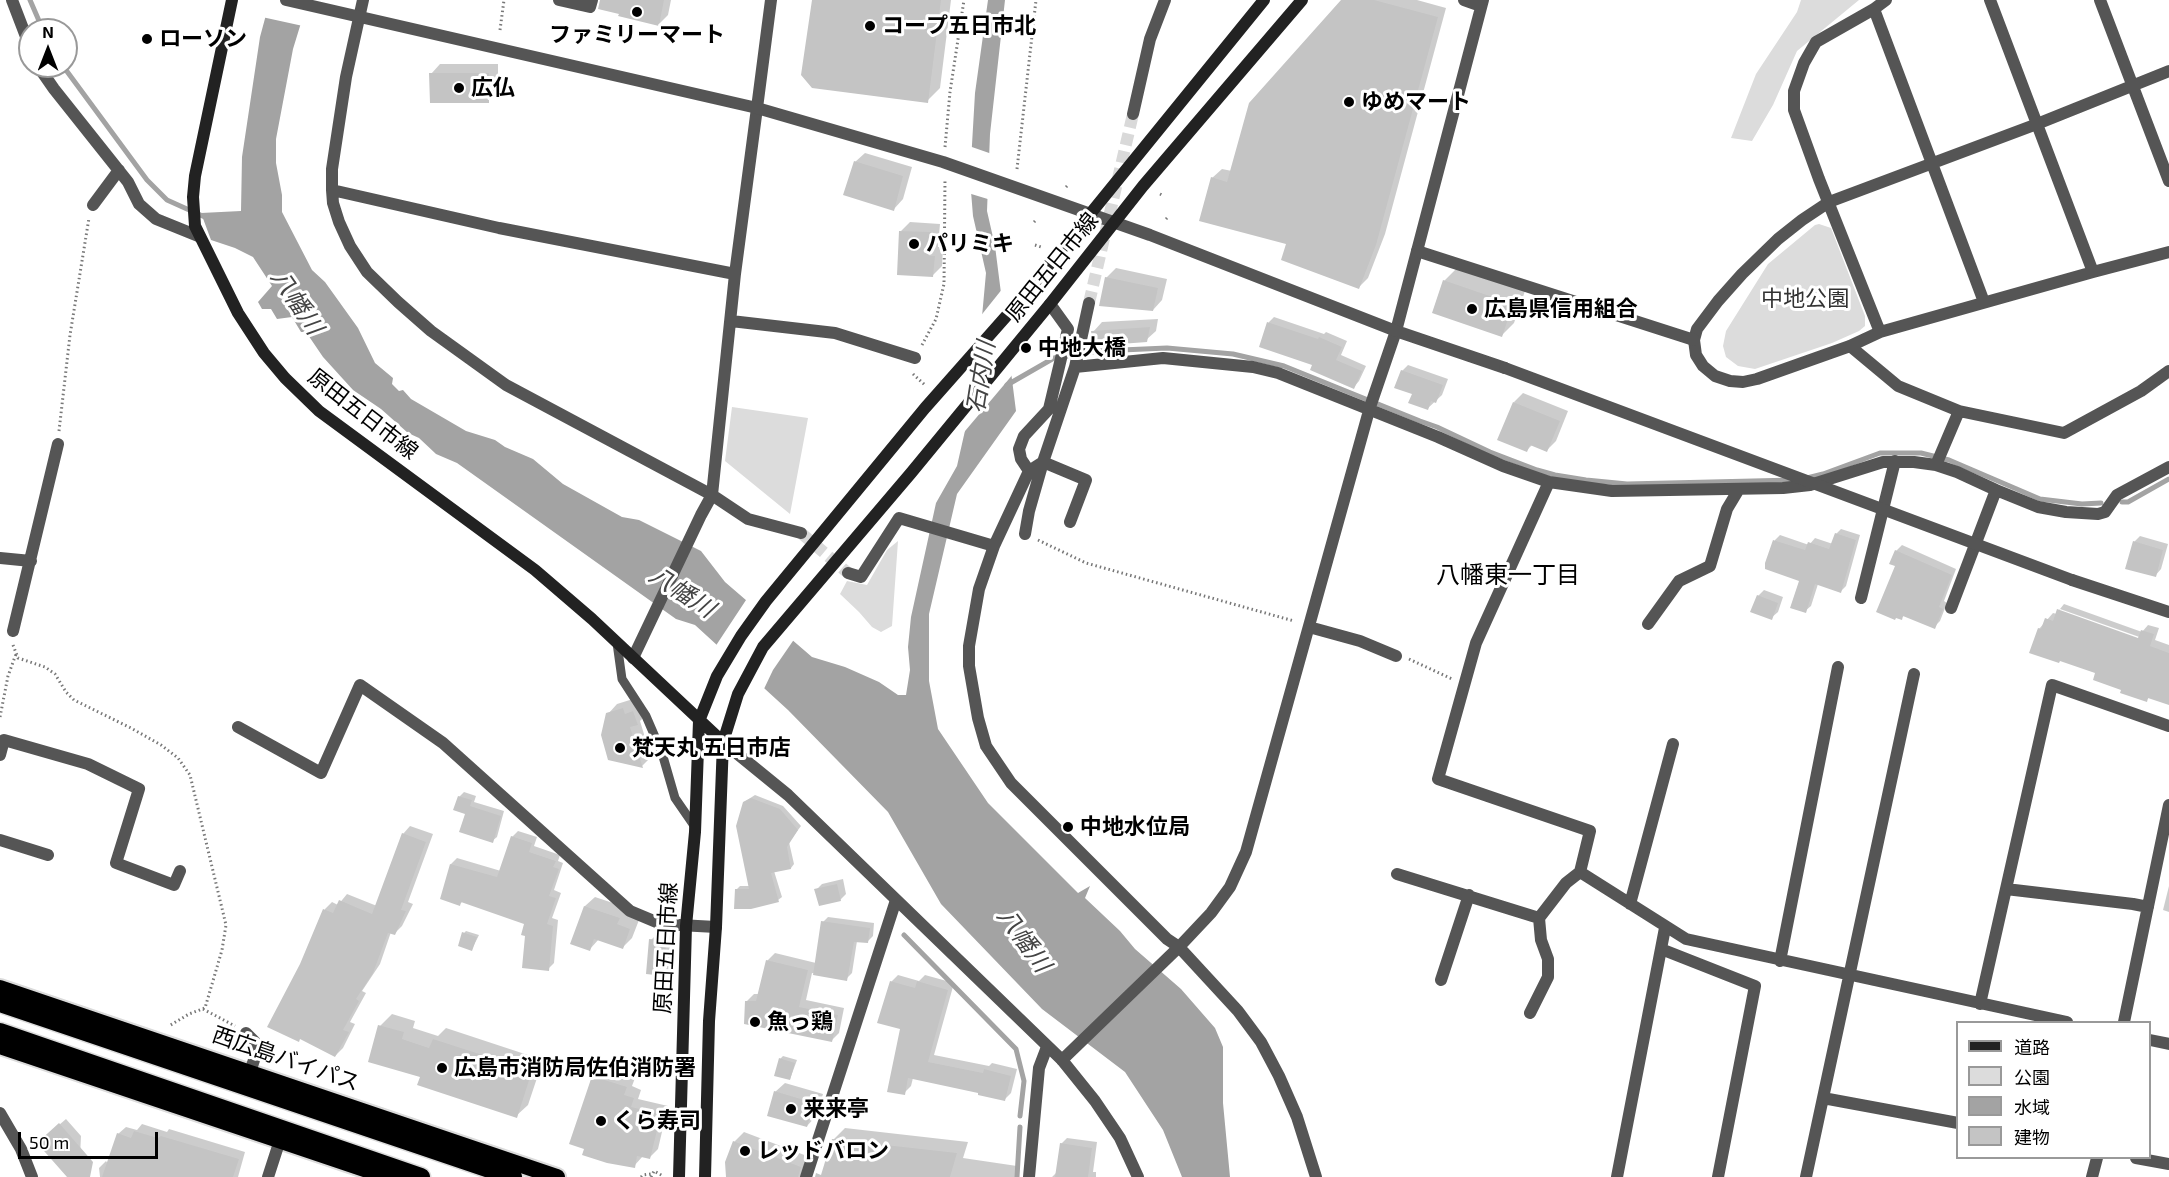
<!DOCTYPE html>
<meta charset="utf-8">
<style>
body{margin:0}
#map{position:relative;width:2169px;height:1177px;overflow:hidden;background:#fff;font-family:"Exo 2","Noto Sans JP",sans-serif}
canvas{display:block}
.legend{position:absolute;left:1956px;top:1021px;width:195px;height:138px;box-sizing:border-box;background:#fff;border:2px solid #999;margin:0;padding:8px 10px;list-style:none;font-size:18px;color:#000}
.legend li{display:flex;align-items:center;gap:12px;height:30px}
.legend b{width:30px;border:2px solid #999}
.north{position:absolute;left:18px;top:18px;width:60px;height:60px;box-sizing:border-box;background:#fff;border:2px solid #999;border-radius:50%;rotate:0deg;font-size:16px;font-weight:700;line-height:24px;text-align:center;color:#000}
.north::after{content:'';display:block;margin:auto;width:21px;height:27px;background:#000;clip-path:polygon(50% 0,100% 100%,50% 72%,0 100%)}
.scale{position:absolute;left:18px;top:1132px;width:140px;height:27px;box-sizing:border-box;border:3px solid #000;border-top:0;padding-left:8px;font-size:18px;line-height:21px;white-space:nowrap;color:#000;-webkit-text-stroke:4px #fff;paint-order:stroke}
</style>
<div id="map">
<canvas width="2169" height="1177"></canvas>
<ul class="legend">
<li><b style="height:8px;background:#222"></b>道路</li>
<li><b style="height:16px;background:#dcdcdc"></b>公園</li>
<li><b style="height:16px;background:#a3a3a3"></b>水域</li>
<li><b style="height:16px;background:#c4c4c4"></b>建物</li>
</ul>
<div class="north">N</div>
<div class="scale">50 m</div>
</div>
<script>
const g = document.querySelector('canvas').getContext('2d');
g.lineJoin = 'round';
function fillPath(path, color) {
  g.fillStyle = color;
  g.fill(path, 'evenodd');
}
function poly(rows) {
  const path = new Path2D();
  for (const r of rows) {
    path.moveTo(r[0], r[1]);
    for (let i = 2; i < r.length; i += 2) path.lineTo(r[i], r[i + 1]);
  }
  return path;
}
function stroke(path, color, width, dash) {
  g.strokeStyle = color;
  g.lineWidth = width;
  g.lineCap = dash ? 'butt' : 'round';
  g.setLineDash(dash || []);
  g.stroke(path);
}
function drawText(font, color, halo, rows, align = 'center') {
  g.font = font + ' "Exo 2","Noto Sans JP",sans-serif';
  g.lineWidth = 6;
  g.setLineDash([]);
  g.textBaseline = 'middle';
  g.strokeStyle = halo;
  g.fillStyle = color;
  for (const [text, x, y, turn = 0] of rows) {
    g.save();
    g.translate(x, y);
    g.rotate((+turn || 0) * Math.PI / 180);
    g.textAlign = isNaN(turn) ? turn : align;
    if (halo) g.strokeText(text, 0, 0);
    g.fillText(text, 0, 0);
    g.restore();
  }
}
fillPath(poly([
 [1801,0,1859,0,1797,51,1773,105,1752,141,1731,138,1756,74,1797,12],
 [1819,224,1831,228,1865,316,1865,326,1859,331,1832,343,1755,369,1738,366,1726,357,1723,346,1726,331,1768,264,1815,225],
 [732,407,808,418,790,514,725,461],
 [898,541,892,626,881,632,872,627,859,612,840,594,847,581,867,585,887,550]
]), '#dcdcdc');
fillPath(poly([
 [270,0,308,0,293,49,276,139,276,163,282,195,282,212,312,270,325,282,358,328,375,363,393,378,392,384,399,391,403,390,411,399,466,431,495,440,505,447,533,459,563,484,622,517,639,520,701,551,725,582,812,657,845,667,879,682,898,695,906,695,910,670,908,647,911,617,936,503,957,466,976,382,986,273,973,216,970,179,975,93,988,0,1005,0,990,134,987,211,995,246,1016,411,957,494,929,614,929,681,938,729,988,803,1078,893,1090,886,1085,898,1120,931,1135,949,1181,989,1215,1028,1223,1047,1223,1103,1230,1177,1182,1177,1163,1130,1125,1072,1042,1009,941,904,888,812,788,710,695,625,676,619,457,463,436,454,419,438,408,433,381,409,353,390,323,357,306,332,301,332,292,317,277,319,271,309,262,309,258,302,272,286,253,257,235,248,211,240,201,213,241,211,242,157,260,37]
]), '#a3a3a3');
fillPath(poly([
 [267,0,311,0,303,26,262,17],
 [969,146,992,154,991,200,968,193],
 [1003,288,1014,373,960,437,973,381,979,318],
 [748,597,795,638,773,670,763,691,715,647]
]), '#fff');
fillPath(poly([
 [609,0,671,0,668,15,659,24],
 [814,0,951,0,940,88,927,101],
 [1343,0,1417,0,1446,8,1385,234,1368,278,1359,287,1288,243,1212,178,1222,169,1232,171],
 [440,64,498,64,498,92,488,101,431,74],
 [865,153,912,167,903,199,894,209,855,162],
 [910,222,940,224,938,247,943,247,942,266,933,275,901,231],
 [1116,268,1167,279,1162,300,1153,310,1106,278],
 [1457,268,1525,291,1514,323,1501,336,1444,281],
 [1274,317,1324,334,1326,332,1347,341,1341,355,1366,366,1359,381,1354,387,1314,364,1261,346,1269,322],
 [1158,319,1156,331,1146,340,1093,332,1102,322],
 [1408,365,1448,379,1442,395,1427,409,1414,393,1402,371],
 [1523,393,1568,411,1556,441,1547,450,1533,444,1527,450,1514,402],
 [1841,529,1860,535,1846,586,1841,591,1818,584,1811,606,1805,611,1801,580,1767,564,1775,540,1780,535,1809,545,1815,538,1833,544,1836,534],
 [2140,536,2168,544,2161,569,2155,576,2134,542],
 [1902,545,1956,569,1944,601,1947,603,1940,621,1934,627,1905,615,1901,618,1896,551],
 [1764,590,1783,597,1778,612,1771,618,1758,596],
 [2064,604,2142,632,2148,625,2159,628,2155,640,2169,645,2169,704,2150,697,2146,700,2123,689,2097,672,2039,629,2053,613,2057,614,2060,609,2060,612,2144,642,2145,639,2060,609],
 [633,699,635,705,643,703,647,714,640,721,651,757,642,766,608,714,617,704],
 [464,792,476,796,474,802,504,811,497,837,492,841,466,813,459,797],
 [755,795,783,806,801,826,789,842,794,864,791,868,774,871,782,897,778,900,736,890,740,886,750,886,744,802],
 [410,826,433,834,408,902,413,904,402,926,394,934,391,932,380,964,362,991,366,993,350,1022,355,1024,343,1048,335,1056,301,964,325,909,332,902,338,905,347,894,377,906,403,834],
 [518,831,537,837,534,846,560,855,558,861,563,863,554,890,561,893,552,918,558,920,554,963,548,969,526,923,463,901,460,904,441,898,451,864,457,858,501,871,512,837],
 [843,879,846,894,840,900,816,890,822,884],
 [2169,886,2169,912,2163,910],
 [595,897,628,908,639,920,632,938,623,947,599,939,590,949,572,943,585,906],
 [828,917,874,923,873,936,867,942,857,941,852,973,846,979,812,973,806,1000,844,1008,839,1033,831,1041,746,1002,754,994,759,994,767,961,775,953,816,963,823,922],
 [466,931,479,935,472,949,464,933],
 [657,934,671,936,670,969,664,975,651,940],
 [898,975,919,981,925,975,954,983,934,1055,989,1066,992,1063,1017,1069,1011,1093,1004,1100,980,1092,913,1078,911,1086,904,1093,902,1028,891,982],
 [392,1014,415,1021,413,1028,438,1036,446,1028,543,1060,528,1105,516,1116,422,1076,380,1026],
 [783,1056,797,1060,790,1079,780,1059],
 [602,1068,635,1078,632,1086,641,1090,638,1099,668,1106,658,1149,649,1158,643,1156,634,1166,593,1076],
 [785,1083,823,1094,816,1116,807,1126,775,1092],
 [66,1119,81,1136,79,1177,69,1177,45,1137],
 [142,1124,167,1132,169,1129,245,1152,238,1177,100,1177,99,1168,106,1161,108,1164,118,1134,126,1127,137,1130],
 [845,1128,968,1142,963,1158,1017,1166,1016,1177,822,1177,833,1140],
 [744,1132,807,1156,800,1177,728,1177,734,1142],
 [1067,1138,1097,1142,1093,1172,1096,1172,1096,1177,1052,1177,1057,1172,1061,1144]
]), '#0003');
stroke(poly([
 [30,0,43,30],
 [63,66,147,180,167,200,207,218],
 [1007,385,1054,358,1099,351,1167,348,1233,354,1284,366,1420,421,1437,427,1490,452,1537,470,1555,475,1586,480,1627,484,1795,480],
 [1807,478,1823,474,1880,453,1921,453,1949,460,2040,499,2082,504,2101,503],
 [2122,502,2128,502,2169,479],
 [904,935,1016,1049,1024,1081,1020,1116],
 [1017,1177,1020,1127]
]), '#a3a3a3', 5);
fillPath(poly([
 [600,0,664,0,659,26,618,16,619,14,598,9],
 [812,0,941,0,928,103,812,88,801,75],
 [1341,0,1374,0,1438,17,1376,245,1359,289,1281,260,1286,244,1199,221,1211,177,1227,182,1249,103],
 [429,73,489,73,489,103,430,103],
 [854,161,903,176,894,211,843,195],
 [899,231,931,232,929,256,935,256,933,277,897,275],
 [1105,277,1158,288,1153,311,1099,306],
 [1443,280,1513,304,1502,337,1432,313],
 [1267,322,1318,339,1319,337,1342,347,1336,360,1362,371,1354,389,1310,370,1312,365,1259,347],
 [1150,327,1147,342,1093,346,1091,331],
 [1401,370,1443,385,1436,403,1431,401,1428,410,1408,403,1412,394,1394,388],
 [1513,402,1560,421,1547,452,1530,445,1527,452,1497,440],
 [1835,533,1856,540,1841,593,1815,584,1806,613,1790,608,1799,581,1765,569,1765,563,1773,540,1805,550,1808,542,1829,549],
 [2133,541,2163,550,2156,577,2125,569],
 [1895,550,1952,575,1939,607,1943,609,1935,629,1903,616,1902,620,1896,618,1895,620,1876,612,1895,566,1889,564],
 [1757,595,1778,603,1772,620,1750,612],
 [2057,609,2138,638,2141,630,2154,634,2150,646,2169,653,2169,705,2148,698,2147,702,2120,693,2121,690,2093,680,2095,673,2060,661,2059,663,2029,653,2038,628,2041,629,2045,618,2053,621],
 [623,708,625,714,633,711,638,725,630,727,643,768,608,760,601,735,606,713],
 [458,796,472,800,470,806,501,816,493,843,459,832,465,814,453,810],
 [751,798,780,809,798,830,787,847,791,869,771,873,779,902,751,909,734,909,735,889,749,889,736,826,743,802],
 [402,833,426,842,401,910,406,911,395,935,388,933,373,973,356,999,359,1001,343,1030,349,1032,335,1057,300,1039,299,1042,267,1027,300,964,323,909,333,913,339,900,372,914],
 [511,836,532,843,529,852,556,861,553,867,559,869,549,896,556,898,547,924,553,926,549,971,522,968,525,936,521,935,524,924,461,902,460,906,440,899,450,864,497,877],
 [837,884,841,901,819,906,814,889],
 [584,906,620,918,617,924,630,929,623,949,594,939,590,951,570,944],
 [821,921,870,928,868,943,854,942,847,981,813,975],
 [462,932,477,937,472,951,458,946],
 [649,939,666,941,665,976,646,974],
 [766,960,808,970,799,1007,838,1015,832,1042,744,1024,745,1001,756,1001],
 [890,981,915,988,917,981,948,990,928,1062,983,1073,984,1069,1011,1076,1005,1101,978,1095,978,1093,908,1078,905,1095,887,1092,900,1029,877,1023],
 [378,1025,404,1032,402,1039,429,1048,433,1039,532,1071,517,1118,417,1085,420,1077,368,1062],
 [779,1058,795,1063,790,1080,774,1076],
 [592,1076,627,1087,624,1095,634,1098,631,1107,661,1114,650,1159,637,1156,635,1168,607,1163,582,1155,584,1149,569,1144],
 [774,1091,814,1103,807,1127,767,1116],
 [59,1123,93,1162,90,1177,67,1177,37,1143],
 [134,1131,158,1138,161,1136,239,1159,233,1177,102,1177,117,1133,131,1138],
 [832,1139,957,1153,950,1177,815,1177,816,1173,821,1175],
 [733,1141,801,1167,798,1177,726,1177,725,1162],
 [1060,1143,1092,1148,1088,1177,1055,1177]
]), '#c4c4c4');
stroke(poly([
 [1089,303,1133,114],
 [801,533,848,573]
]), '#d9d9d9', 12, [12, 6]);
const trunk = poly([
 [0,988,557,1177],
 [0,1046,388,1177]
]);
const motorway = poly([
 [0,1003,513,1177],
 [0,1032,421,1177]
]);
stroke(trunk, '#dbdbdb', 20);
stroke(motorway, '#dbdbdb', 21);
stroke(poly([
 [500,30,504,0],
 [945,147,950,92,964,0],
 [1017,169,1036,0],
 [1066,187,1068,185],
 [1160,194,1164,196],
 [1166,219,1168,217],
 [1034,222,1037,219],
 [1035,245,1041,247],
 [922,345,936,319,944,284,945,179],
 [913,374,926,386],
 [59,431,70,335,89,218],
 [1038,540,1086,563,1294,621],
 [13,645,18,658,45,667,55,674,66,692,74,700,131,728,161,745,178,758,190,775,226,925,222,950,205,1008,189,1014,169,1026],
 [1409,659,1452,679],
 [0,717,8,676,16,654],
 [203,1009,235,1026],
 [641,1177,643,1175,651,1174],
 [651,1177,654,1171,663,1176]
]), '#777', 3, [1.5, 3]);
stroke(poly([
 [617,643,622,679,646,716,662,753,675,798,695,827]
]), '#555', 9);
stroke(poly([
 [12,0,30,47],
 [363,0,346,77,332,169,332,190,333,203,339,222,350,246,367,272,398,302,431,331,506,385,712,495,748,519,801,533],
 [559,0,590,7,592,0],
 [1464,0,1481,6],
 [1990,0,2093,272],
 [2100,0,2169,181],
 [1874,9,1984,302],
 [38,66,54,89,128,182,139,204,156,219,198,236],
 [2169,71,2037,124,1829,202,1802,220,1778,239,1742,274,1718,301,1697,329,1694,340,1696,355,1703,366,1715,376,1730,381,1743,382,1757,379,1850,346,1880,332,2093,272,2169,252],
 [1133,114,1150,39,1165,0],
 [332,190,499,228,735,274],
 [93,205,119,170],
 [1089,303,1075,367,1043,462,1029,471,994,546,979,589,969,646,969,666,978,718,986,746,1011,783,1167,939,1179,947,1238,1011,1261,1042,1279,1076,1297,1117,1316,1177],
 [731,321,835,333,915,358],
 [1396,331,1505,368],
 [1880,332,1819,179,1794,110,1794,91,1804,63,1816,42,1874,9,1886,0],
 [1850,346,1898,386,1959,411,2064,433,2141,391,2169,371],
 [1075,367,1163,358,1253,367,1278,373,1438,437,1503,466,1549,482,1612,491,1783,488,1810,485,1883,462,1914,462,1936,465,1957,472,1996,490,2038,507,2066,512,2098,514,2105,512,2117,495,2169,467],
 [1936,465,1959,411],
 [1029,471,1021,459,1019,449,1024,436,1049,409,1068,329,1050,304],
 [1025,534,1029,511,1043,462,1086,480,1070,522],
 [0,558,31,561],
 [848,573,861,577,899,518,994,546],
 [2072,580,2169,612],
 [1861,598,1895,461],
 [1951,608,1996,490],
 [1648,624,1679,581,1710,566,1727,509,1739,489],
 [1309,627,1360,641,1396,656],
 [13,631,58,444],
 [633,658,701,515,712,495,735,274,757,108],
 [238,727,321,773,360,685,443,743,630,911,661,924,716,927],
 [0,755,4,740,88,764,139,789,116,863,174,885,180,871],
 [0,840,48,855],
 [1580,872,1686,939,2067,1022],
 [1397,874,1539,918,1566,883,1580,872,1590,831,1438,779,1476,643,1549,482],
 [2006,889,2133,904,2148,907],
 [1630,904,1673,744],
 [1661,949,1755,986,1718,1177],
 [1780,961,1838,667],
 [1441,980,1469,895],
 [1980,1004,2052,685,2169,726],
 [1530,1013,1548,977,1548,959,1541,940,1539,918],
 [2124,1022,2169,805],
 [246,1033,255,1042,257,1051,250,1072],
 [2150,1040,2169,1044],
 [1062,1060,1179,947,1211,913,1230,887,1246,852,1370,407,1396,331,1483,0],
 [1823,1098,1958,1123],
 [0,1113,21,1149,32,1177],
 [2136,1158,2169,1164],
 [806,1177,896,900],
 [1029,1177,1039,1068,1047,1047],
 [1617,1177,1665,928],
 [1806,1177,1914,674]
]), '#555', 12);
stroke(poly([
 [286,0,757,108,943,162,1150,235,1396,331],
 [757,108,771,0],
 [1417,251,1694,340],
 [723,742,788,795,1062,1060,1095,1101,1120,1138,1138,1177],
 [268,1177,280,1140],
 [2092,1177,2097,1158]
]), '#555', 12);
stroke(poly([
 [232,0,195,176,193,197,195,226,238,313,264,353,285,378,319,411,535,570,592,619,723,742],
 [679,1177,686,926,695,832,699,721,717,676,741,636,766,601,925,408,1017,304,1264,0],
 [705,1177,709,1021,716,927,723,742,738,694,763,647,911,473,1050,304,1143,186,1302,0]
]), '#222', 12);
stroke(trunk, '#000', 16);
stroke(motorway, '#000', 18);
stroke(poly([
 [1505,368,2072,580]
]), '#555', 12);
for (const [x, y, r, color] of [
 [637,12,6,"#000"],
 [870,26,6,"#000"],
 [147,39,6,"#000"],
 [459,88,6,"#000"],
 [1349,102,6,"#000"],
 [914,244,6,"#000"],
 [1472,309,6,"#000"],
 [1026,348,6,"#000"],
 [620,748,6,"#000"],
 [1068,827,6,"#000"],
 [755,1022,6,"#000"],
 [442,1068,6,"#000"],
 [791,1109,6,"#000"],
 [601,1121,6,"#000"],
 [745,1151,6,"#000"]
]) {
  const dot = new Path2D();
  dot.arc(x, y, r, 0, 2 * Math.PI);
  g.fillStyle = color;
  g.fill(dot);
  stroke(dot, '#fff', 2);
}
drawText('bold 22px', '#000', '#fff', [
 ["コープ五日市北",882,26],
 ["ファミリーマート",637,35,"center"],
 ["ローソン",159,39],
 ["広仏",471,88],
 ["ゆめマート",1361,102],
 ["パリミキ",926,244],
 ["広島県信用組合",1484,309],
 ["中地大橋",1038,348],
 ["梵天丸 五日市店",632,748],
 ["中地水位局",1080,827],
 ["魚っ鶏",767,1022],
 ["広島市消防局佐伯消防署",454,1068],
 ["来来亭",803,1109],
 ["くら寿司",613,1121],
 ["レッドバロン",757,1151]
], 'left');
drawText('22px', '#000', '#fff', [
 ["原田五日市線",1052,267,-51],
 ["原田五日市線",363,414,38],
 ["原田五日市線",666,948,-87],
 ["西広島バイパス",286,1059,19]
]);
drawText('22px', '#333', '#fff', [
 ["中地公園",1805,299]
]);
drawText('italic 24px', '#444', '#fff', [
 ["八幡川",297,302,56],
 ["石内川",981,377,-81],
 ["八幡川",682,592,33],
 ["八幡川",1024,940,54]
]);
drawText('24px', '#000', '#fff', [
 ["八幡東一丁目",1508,575]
]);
</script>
